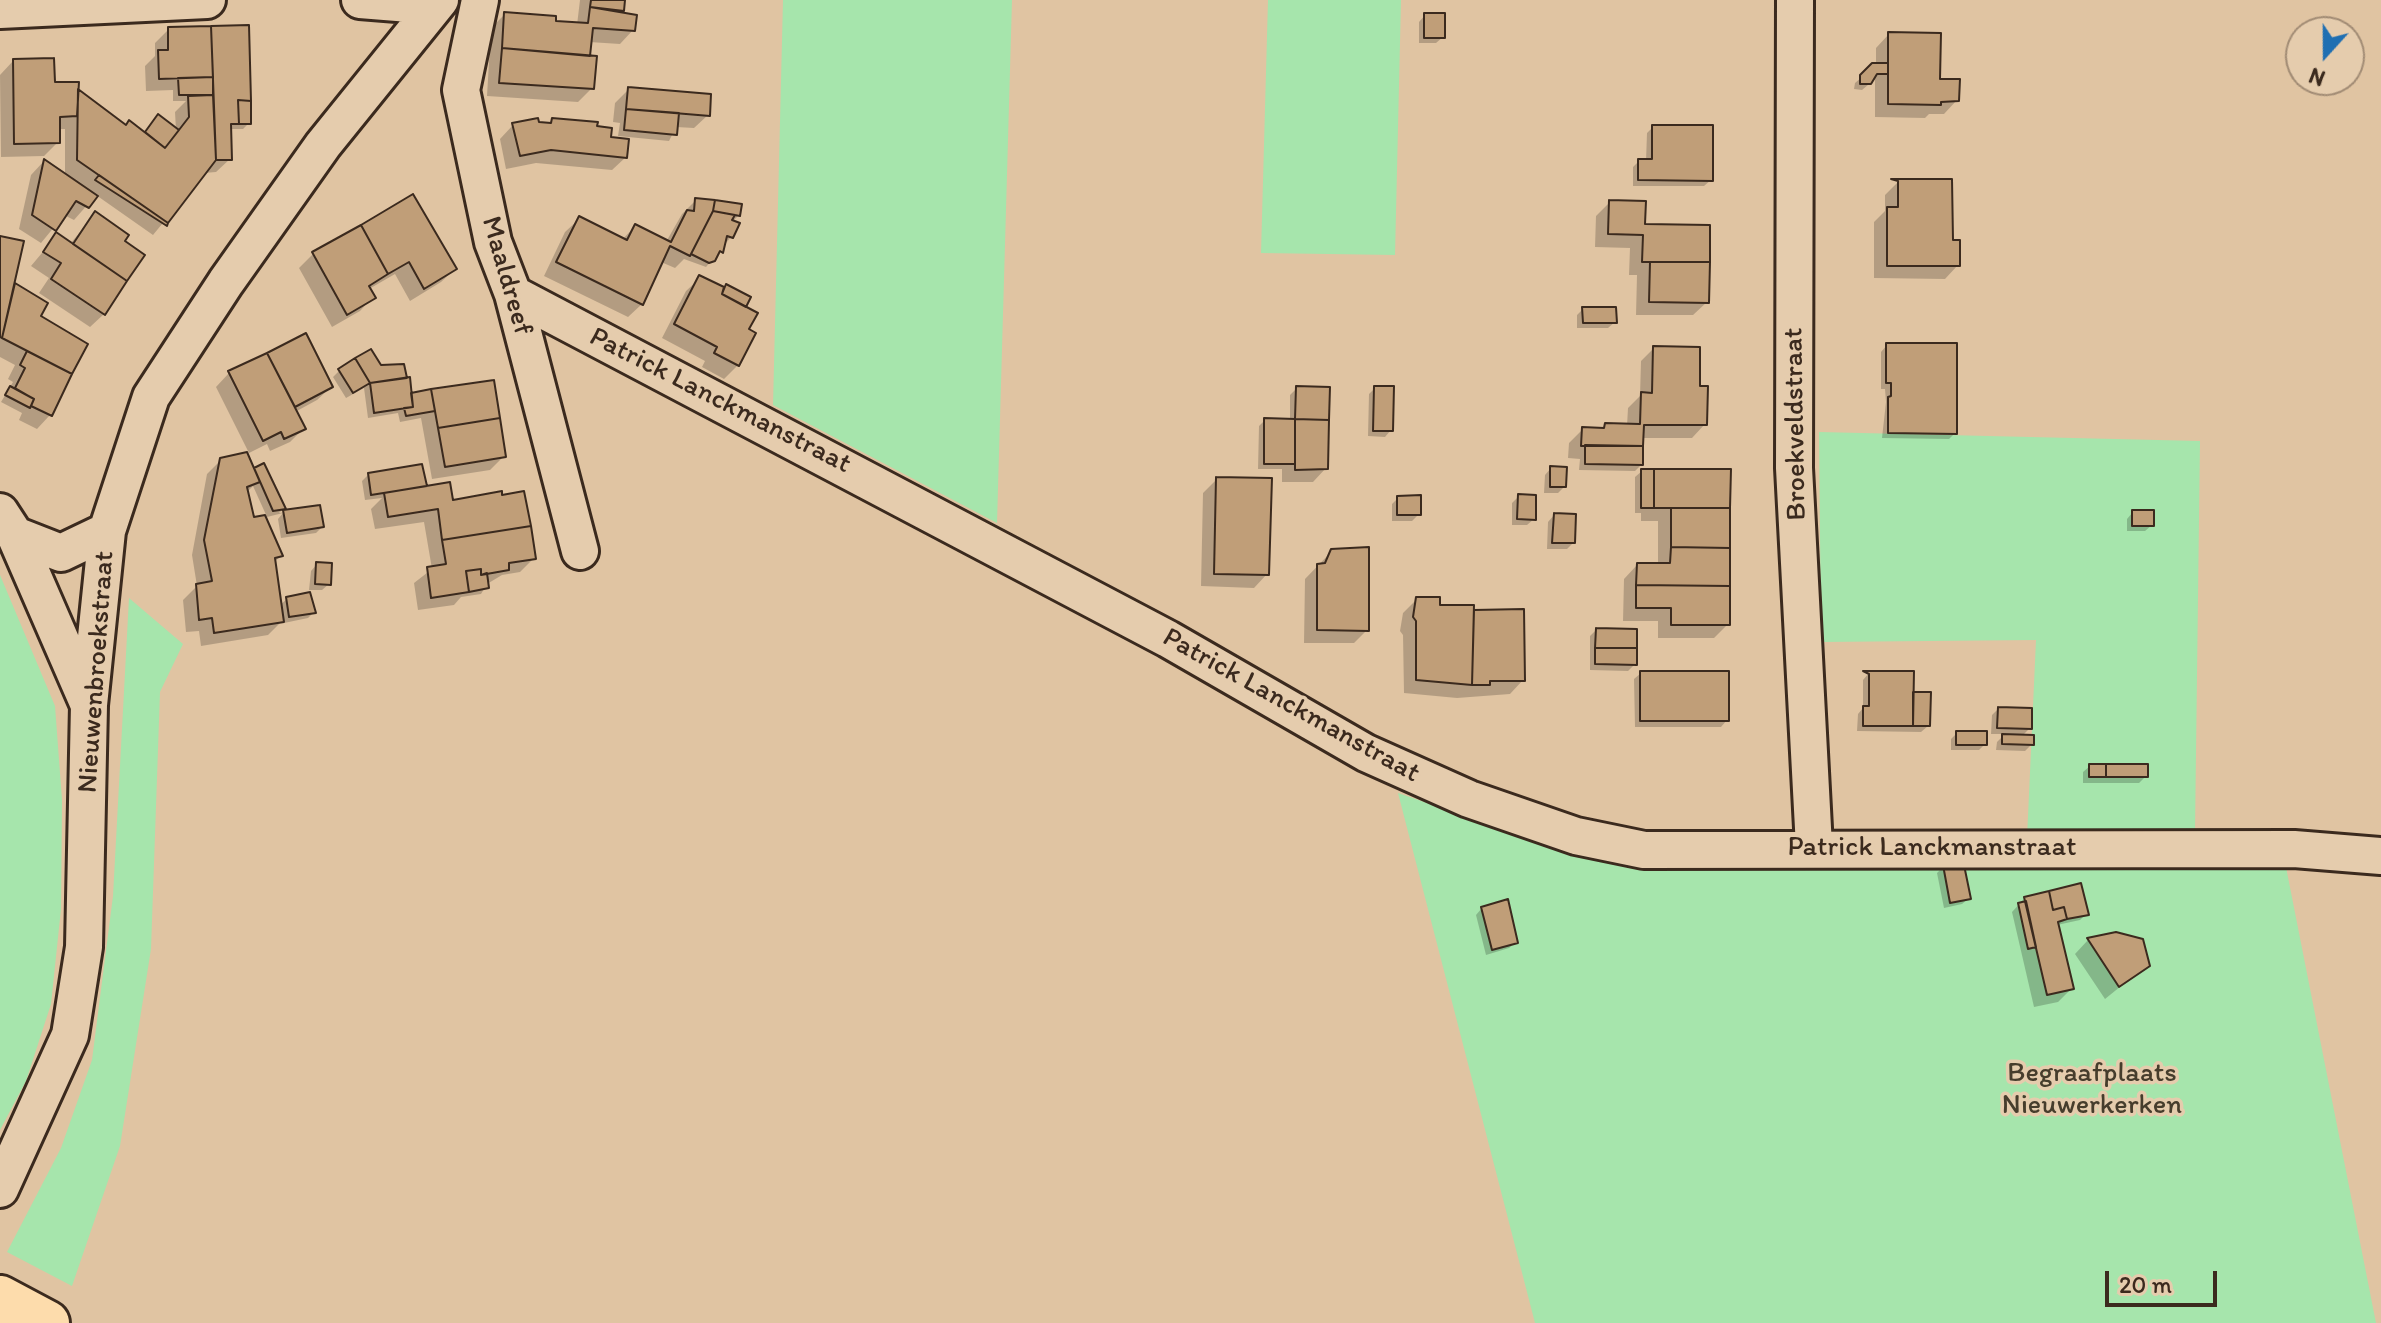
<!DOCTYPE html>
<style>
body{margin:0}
#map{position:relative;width:2381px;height:1323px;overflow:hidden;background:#e0c4a2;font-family:Itim,sans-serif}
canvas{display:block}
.north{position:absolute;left:2285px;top:16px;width:80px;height:80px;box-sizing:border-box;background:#e5ccad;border:2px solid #a18b74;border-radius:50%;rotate:201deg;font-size:22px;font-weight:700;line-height:32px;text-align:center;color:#3b2a1e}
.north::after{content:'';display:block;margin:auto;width:28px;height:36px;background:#1f6fb2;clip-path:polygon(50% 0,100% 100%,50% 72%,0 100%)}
.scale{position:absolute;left:2105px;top:1271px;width:112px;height:36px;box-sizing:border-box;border:4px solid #3b2a1e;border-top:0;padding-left:10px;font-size:24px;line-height:28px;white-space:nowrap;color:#3b2a1e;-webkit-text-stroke:6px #e5ccad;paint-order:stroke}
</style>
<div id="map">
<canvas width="2381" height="1323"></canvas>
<div class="north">N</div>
<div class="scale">20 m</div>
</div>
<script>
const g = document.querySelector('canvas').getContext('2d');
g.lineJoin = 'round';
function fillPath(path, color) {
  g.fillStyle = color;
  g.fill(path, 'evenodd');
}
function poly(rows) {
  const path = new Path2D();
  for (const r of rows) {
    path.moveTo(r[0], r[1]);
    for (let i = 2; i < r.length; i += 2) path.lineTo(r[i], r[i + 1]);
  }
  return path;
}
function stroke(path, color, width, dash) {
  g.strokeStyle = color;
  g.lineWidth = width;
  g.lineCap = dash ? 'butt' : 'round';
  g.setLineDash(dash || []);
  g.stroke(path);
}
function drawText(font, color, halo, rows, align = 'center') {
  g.font = font + ' Itim,sans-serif';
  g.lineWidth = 7;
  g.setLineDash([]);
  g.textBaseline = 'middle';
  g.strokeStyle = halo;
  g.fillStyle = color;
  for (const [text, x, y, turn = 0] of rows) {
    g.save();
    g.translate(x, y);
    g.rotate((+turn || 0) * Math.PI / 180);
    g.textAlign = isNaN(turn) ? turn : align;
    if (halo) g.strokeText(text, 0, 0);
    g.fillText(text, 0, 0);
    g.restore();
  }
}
fillPath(poly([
 [783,0,1012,0,997,523,773,405],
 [1268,0,1401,0,1395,255,1261,253],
 [1819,432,2200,441,2195,831,2027,838,2036,640,1821,642],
 [0,575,55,706,62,800,61,909,51,1004,26,1081,0,1130],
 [129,598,183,644,160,692,151,949,120,1146,72,1286,7,1252,61,1148,92,1060,113,896],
 [1398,793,1569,851,2284,857,2376,1323,1535,1323]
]), '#a6e5ac');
fillPath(poly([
 [580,0,623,0,621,16,633,30,620,44,589,42,587,58,592,88,578,102,487,96,491,28,505,14,577,25],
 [1425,15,1443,37,1436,43,1419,43,1419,22],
 [247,27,249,123,243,129,229,129,230,159,216,172,204,173,153,235,96,195,74,220,64,215,41,243,19,229,31,175,44,161,65,175,65,129,58,129,58,142,44,156,1,157,0,75,13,61,53,84,76,90,125,127,144,134,152,123,176,130,175,112,186,101,173,101,173,90,146,91,145,66,155,56,155,43,169,29],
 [1889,34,1957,100,1944,114,1929,114,1925,118,1875,117,1875,79,1862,90,1854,89,1855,83,1876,65,1876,48],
 [629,89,708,115,694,128,676,127,669,141,618,136,620,123,613,122,615,103],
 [552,120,595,128,626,157,612,170,536,163,506,169,500,139,513,125,548,125],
 [1653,127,1711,180,1704,186,1633,186,1633,167,1639,161,1646,161,1647,133],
 [1899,181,1951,242,1958,265,1945,279,1874,278,1874,222,1885,211,1885,195],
 [412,197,455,269,441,282,410,301,395,274,369,289,373,297,360,311,332,327,299,268,313,254],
 [696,200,739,215,732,222,737,224,731,237,706,267,684,259,675,268,661,262,642,304,628,317,544,276,565,232,579,219,622,240,635,226,666,242,682,214],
 [1610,202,1643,226,1707,302,1693,315,1636,315,1637,275,1629,275,1630,248,1595,247,1596,216],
 [95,214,104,314,90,327,39,293,49,278,31,266,57,235,70,244],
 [0,238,12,284,45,304,38,317,85,345,50,415,37,429,19,420,22,413,1,402,13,382,8,379,15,365,0,357],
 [33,397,39,397,29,407,28,407],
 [700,278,723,289,726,286,744,307,747,330,738,365,724,379,702,367,705,361,662,338,686,291],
 [1583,309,1615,322,1608,328,1577,328,1577,315],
 [306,336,331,387,317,400,295,412,303,429,290,442,270,451,267,444,249,453,216,387,229,373],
 [1887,345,1955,433,1949,439,1882,438,1886,402,1885,389,1881,389,1881,352],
 [1654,348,1698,388,1705,424,1692,438,1642,438,1641,465,1635,471,1579,470,1580,459,1568,458,1569,443,1583,429,1627,426,1628,408,1640,396,1641,361],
 [380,367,410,395,431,391,504,456,490,470,432,479,421,418,400,422,398,413,368,418,364,388,346,398,333,377,340,370],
 [1297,388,1326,468,1313,482,1282,482,1282,469,1258,469,1259,426,1265,420,1290,421,1290,395],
 [1375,388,1391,430,1385,437,1368,436,1369,394],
 [221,460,255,470,284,508,279,513,319,507,322,527,316,533,281,538,278,519,283,513,267,517,253,486,246,493,252,519,281,556,273,563,279,606,287,599,314,612,308,618,284,623,283,620,268,635,201,646,199,631,186,632,183,600,197,586,192,555,207,474],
 [1551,468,1564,487,1558,493,1544,493,1545,475],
 [1642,471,1729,471,1728,624,1714,638,1658,638,1658,621,1623,621,1624,579,1637,565,1658,565,1658,521,1641,521,1641,513,1635,513,1635,477],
 [369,474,425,488,534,558,520,572,502,575,487,584,481,594,461,597,454,605,418,610,414,583,432,569,424,522,375,529,371,509,382,498,365,500,362,481],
 [1217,479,1267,574,1254,588,1201,586,1203,493],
 [1519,496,1534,519,1527,525,1512,525,1512,503],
 [1398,498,1419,514,1412,521,1392,521,1392,504],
 [2133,512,2152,525,2145,531,2127,531,2127,519],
 [1554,515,1573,543,1567,549,1547,549,1548,522],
 [1332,551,1367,630,1354,643,1304,643,1305,579],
 [317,564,329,584,322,590,309,590,311,571],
 [1417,599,1438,607,1472,613,1522,611,1523,680,1510,694,1457,698,1404,693,1403,635,1400,631,1403,613],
 [1596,630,1635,664,1628,671,1590,670,1590,636],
 [1641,673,1727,720,1721,727,1635,727,1634,679],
 [1869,673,1911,694,1928,726,1921,732,1857,731,1858,714,1863,708,1863,680],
 [1998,709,2030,728,2022,736,2032,744,2025,751,1996,750,1997,742,2005,734,1991,734,1992,715],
 [1957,733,1985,744,1979,750,1951,750,1951,739],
 [2090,766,2146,776,2139,783,2083,783,2083,772],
 [1943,867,1969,898,1962,904,1944,908,1937,873],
 [2025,898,2086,914,2080,920,2057,925,2072,988,2058,1002,2034,1007,2012,912],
 [1482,908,1516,942,1509,948,1486,955,1476,915],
 [2116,934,2147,965,2105,999,2075,954,2088,940]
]), '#0003');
const building = poly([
 [591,0,625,0,624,11,590,7,591,0],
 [590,7,637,15,635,31,593,28,590,56,502,48,504,12,556,16,556,21,588,23,590,7],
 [1424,13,1445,13,1445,38,1424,38,1424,13],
 [249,25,251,101,238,100,239,124,231,124,232,160,216,160,211,26,249,25],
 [211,26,213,77,159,79,158,50,168,50,168,27,211,26],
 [1888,32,1941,33,1940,79,1960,79,1959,101,1941,102,1941,105,1888,104,1888,32],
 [502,48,597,56,594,89,499,83,502,48],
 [54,58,55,82,79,82,77,116,60,117,60,143,14,144,13,59,54,58],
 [1872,63,1888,63,1888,74,1877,74,1871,84,1860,84,1860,75,1872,63],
 [213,77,213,95,179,95,178,78,213,77],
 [628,87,711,94,710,116,626,109,628,87],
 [78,89,126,125,129,120,165,148,189,117,188,96,213,95,216,160,168,223,77,160,78,89],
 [238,100,251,101,251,124,239,124,238,100],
 [626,109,679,113,677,135,624,130,626,109],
 [158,114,179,130,165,148,145,132,158,114],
 [538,118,539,122,551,123,552,118,598,122,597,126,612,128,611,137,629,139,627,158,551,150,520,156,512,123,538,118],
 [1652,125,1713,125,1713,181,1638,180,1638,159,1652,159,1652,125],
 [44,159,98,196,89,208,76,201,56,231,32,215,44,159],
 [99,175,168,223,167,226,95,180,99,175],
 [1891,179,1952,179,1953,240,1960,240,1960,266,1887,266,1887,207,1898,207,1898,181,1891,179],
 [413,194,457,269,424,289,409,262,388,274,361,225,413,194],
 [695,198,715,200,713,211,690,256,670,246,643,305,556,262,579,216,627,240,635,224,671,242,687,210,694,211,695,198],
 [715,200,742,204,740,216,713,211,715,200],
 [1609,200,1646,201,1645,224,1710,225,1710,262,1642,262,1643,235,1608,234,1609,200],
 [95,211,129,235,125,241,145,255,127,281,73,244,95,211],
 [713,211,735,215,732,220,740,223,733,238,727,236,723,253,720,251,715,261,709,263,691,254,713,211],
 [361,225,388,274,369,286,376,298,347,315,312,252,361,225],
 [56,232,127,281,105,315,51,279,61,263,43,252,56,232],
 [0,236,24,241,2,338,0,337,0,236],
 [1650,262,1710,262,1709,303,1649,302,1650,262],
 [699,275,724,287,722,294,758,313,749,329,756,333,739,366,714,353,717,347,674,324,699,275],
 [15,283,48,303,41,316,88,344,72,374,2,338,15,283],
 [726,284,751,297,746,307,722,294,726,284],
 [1582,307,1616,307,1617,323,1583,323,1582,307],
 [306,333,333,387,295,407,267,353,306,333],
 [1886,343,1957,343,1957,434,1888,433,1888,397,1891,396,1891,383,1886,383,1886,343],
 [1653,346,1700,347,1700,386,1708,386,1707,425,1644,425,1643,446,1581,446,1582,427,1604,428,1605,423,1640,424,1641,392,1652,393,1653,346],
 [371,349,381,365,404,364,407,378,370,383,355,358,371,349],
 [27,351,72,374,52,416,31,406,34,399,15,388,25,368,20,365,27,351],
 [267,353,306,429,284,439,281,432,263,441,228,371,267,353],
 [355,358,370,383,353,393,338,369,355,358],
 [410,377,413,407,374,413,370,383,410,377],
 [494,380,500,418,438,428,431,389,494,380],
 [10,386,34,399,30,408,5,395,10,386],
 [1296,386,1330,387,1329,420,1295,419,1296,386],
 [1374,386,1394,386,1393,431,1373,431,1374,386],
 [431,389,435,411,406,416,404,408,413,407,411,393,431,389],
 [500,418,506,457,445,467,438,428,500,418],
 [1264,418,1295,419,1295,464,1264,464,1264,418],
 [1295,419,1329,420,1328,469,1295,470,1295,419],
 [1585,445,1643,446,1643,465,1585,464,1585,445],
 [247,452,260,482,247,487,254,517,265,515,283,556,275,558,284,622,214,633,212,618,199,620,196,584,212,581,204,540,220,458,247,452],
 [264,463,286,509,273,511,254,468,264,463],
 [422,464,427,486,371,495,368,473,422,464],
 [1550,466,1567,467,1566,487,1550,487,1550,466],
 [1641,469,1654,469,1654,508,1641,508,1641,469],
 [1654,469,1731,469,1730,508,1654,508,1654,469],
 [1216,477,1272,478,1269,575,1214,574,1216,477],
 [450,482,453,500,502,491,502,495,524,491,531,526,442,540,438,509,388,517,384,493,450,482],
 [1518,494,1536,495,1536,520,1517,519,1518,494],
 [1421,495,1421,515,1397,515,1397,496,1421,495],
 [320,505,324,527,287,533,283,510,320,505],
 [1671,508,1730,508,1730,548,1671,547,1671,508],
 [2132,510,2154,510,2154,526,2132,526,2132,510],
 [1554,513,1576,514,1575,543,1552,543,1554,513],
 [531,526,536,559,509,563,509,570,481,575,481,569,466,571,469,592,431,598,427,567,446,564,442,540,531,526],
 [1369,547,1369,631,1317,630,1317,564,1325,563,1331,549,1369,547],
 [1671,547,1730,548,1730,586,1636,585,1637,563,1670,563,1671,547],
 [316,562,332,563,331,585,315,584,316,562],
 [481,569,481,575,487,573,489,588,469,592,466,571,481,569],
 [1636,585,1730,586,1730,625,1671,625,1671,608,1636,608,1636,585],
 [310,592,316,613,289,617,286,597,310,592],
 [1416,597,1440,597,1440,605,1474,605,1472,685,1416,680,1416,621,1413,617,1416,597],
 [1524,609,1525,681,1490,681,1490,685,1472,685,1474,610,1524,609],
 [1596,628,1637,629,1637,648,1595,648,1596,628],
 [1595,648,1637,648,1637,665,1595,664,1595,648],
 [1640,671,1729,671,1729,721,1640,721,1640,671],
 [1863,671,1914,671,1913,726,1863,726,1863,706,1869,706,1869,674,1863,671],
 [1913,692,1931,692,1930,726,1913,726,1913,692],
 [1998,707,2032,708,2032,729,1997,728,1998,707],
 [1956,731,1987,731,1987,745,1956,745,1956,731],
 [2002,734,2034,735,2034,745,2002,744,2002,734],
 [2089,764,2106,764,2106,777,2089,777,2089,764],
 [2106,764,2148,764,2148,777,2106,777,2106,764],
 [1943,865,1964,865,1971,899,1950,903,1943,865],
 [2081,883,2089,915,2067,919,2064,907,2053,910,2049,891,2081,883],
 [2049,891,2053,910,2064,907,2067,919,2058,922,2074,989,2047,995,2024,897,2049,891],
 [1508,899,1518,943,1492,950,1481,907,1508,899],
 [2026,901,2036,947,2028,949,2018,903,2026,901],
 [2116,932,2143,939,2150,966,2119,987,2087,938,2116,932]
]);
fillPath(building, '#c09e78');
stroke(building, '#3b2a1e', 2);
const minor = poly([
 [360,0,435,6],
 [480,0,461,90,493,242,513,294,580,551],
 [1795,0,1794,468,1814,847],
 [0,10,207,0],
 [513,294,1168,639,1366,753,1469,799,1576,836,1644,850,2294,849,2381,856],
 [0,512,15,535,88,703],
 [15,535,61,553,107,531],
 [0,1189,70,1035,84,947,89,705,107,531,151,397,226,282,323,145,440,0]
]);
const highway = poly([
 [0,1298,47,1323]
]);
stroke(minor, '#3b2a1e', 42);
stroke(highway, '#3b2a1e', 50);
stroke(minor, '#e5ccad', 36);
stroke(highway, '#fddcac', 44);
drawText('28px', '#3b2a1e', '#e5ccad', [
 ["Maaldreef",506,276,74],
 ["Patrick Lanckmanstraat",720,401,27],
 ["Broekveldstraat",1796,424,-91],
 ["Nieuwenbroekstraat",97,672,-86],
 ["Patrick Lanckmanstraat",1291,706,29],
 ["Patrick Lanckmanstraat",1932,848]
]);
drawText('28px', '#463d2c', '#e5ccad', [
 ["Begraafplaats",2092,1074],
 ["Nieuwerkerken",2092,1106]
]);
</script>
